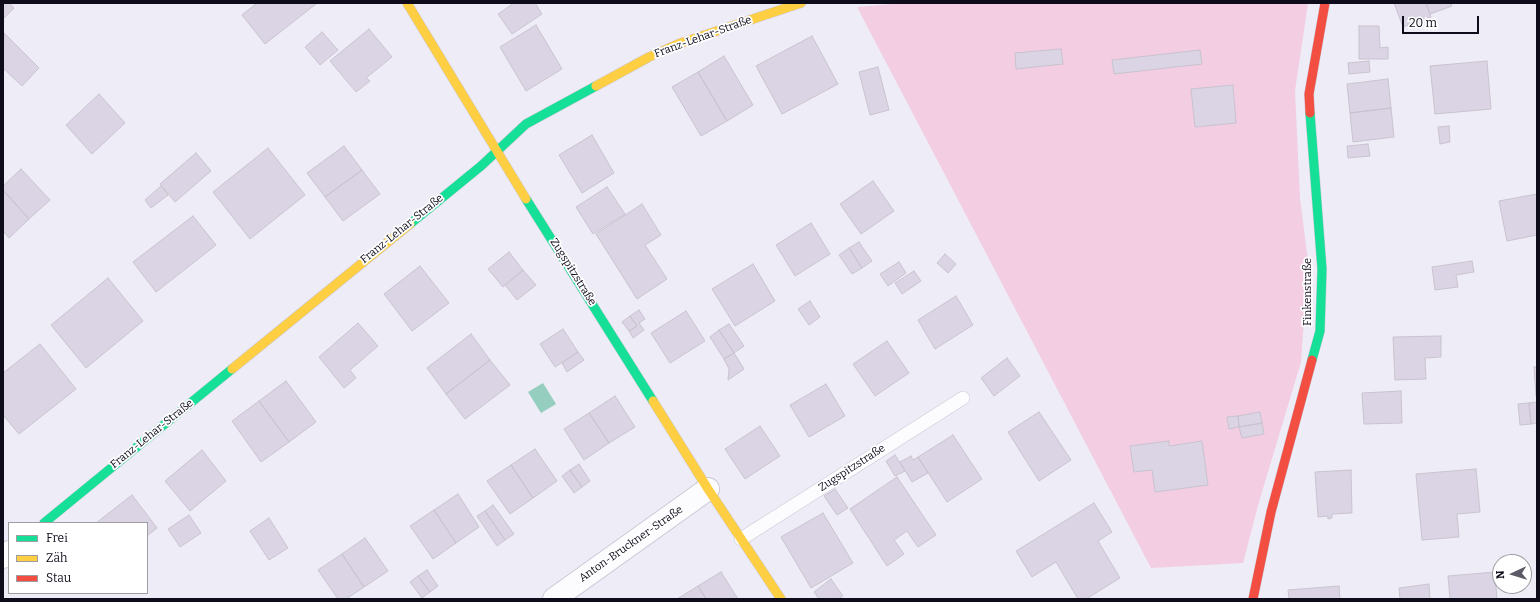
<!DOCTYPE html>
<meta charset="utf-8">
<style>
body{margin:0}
#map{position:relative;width:1540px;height:602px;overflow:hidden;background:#eeecf6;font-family:Bitter,serif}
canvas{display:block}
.frame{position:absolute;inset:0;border:4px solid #0e0b1a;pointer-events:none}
.legend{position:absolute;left:8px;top:522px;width:140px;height:72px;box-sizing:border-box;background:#fff;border:1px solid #9f9da3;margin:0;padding:5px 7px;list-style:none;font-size:12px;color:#0e0b1a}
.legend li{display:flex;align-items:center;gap:8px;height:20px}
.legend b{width:20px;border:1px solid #9f9da3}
.north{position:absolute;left:1492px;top:554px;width:40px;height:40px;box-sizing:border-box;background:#fff;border:1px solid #9f9da3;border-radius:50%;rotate:266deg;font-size:11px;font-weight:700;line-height:16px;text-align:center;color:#0e0b1a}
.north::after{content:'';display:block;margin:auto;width:14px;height:18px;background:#5c5a67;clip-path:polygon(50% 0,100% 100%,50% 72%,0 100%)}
.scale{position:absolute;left:1402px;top:16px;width:77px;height:18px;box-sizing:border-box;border:2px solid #0e0b1a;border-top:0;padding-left:5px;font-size:12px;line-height:14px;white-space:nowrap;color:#0e0b1a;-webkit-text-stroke:3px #fff;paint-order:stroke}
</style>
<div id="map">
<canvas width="1540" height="602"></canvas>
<div class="frame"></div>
<ul class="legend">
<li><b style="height:5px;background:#16e098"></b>Frei</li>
<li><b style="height:5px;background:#ffcf43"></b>Zäh</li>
<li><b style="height:5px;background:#f24e42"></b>Stau</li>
</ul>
<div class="north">N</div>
<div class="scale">20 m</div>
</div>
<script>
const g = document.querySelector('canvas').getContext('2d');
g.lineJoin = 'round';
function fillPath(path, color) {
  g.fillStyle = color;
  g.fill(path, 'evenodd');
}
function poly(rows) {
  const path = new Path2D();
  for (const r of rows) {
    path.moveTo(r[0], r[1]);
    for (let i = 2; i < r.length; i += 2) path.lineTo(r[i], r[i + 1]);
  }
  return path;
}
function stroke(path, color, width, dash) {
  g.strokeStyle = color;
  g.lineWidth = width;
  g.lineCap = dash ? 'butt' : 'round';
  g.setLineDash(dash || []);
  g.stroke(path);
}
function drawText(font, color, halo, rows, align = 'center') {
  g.font = font + ' Bitter,serif';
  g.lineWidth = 3.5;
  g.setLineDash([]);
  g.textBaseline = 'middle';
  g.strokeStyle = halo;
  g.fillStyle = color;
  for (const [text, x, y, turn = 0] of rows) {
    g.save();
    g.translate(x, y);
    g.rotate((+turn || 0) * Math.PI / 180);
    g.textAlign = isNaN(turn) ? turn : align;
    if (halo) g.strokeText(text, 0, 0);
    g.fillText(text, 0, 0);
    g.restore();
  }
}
fillPath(poly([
 [903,3,1308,3,1295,91,1300,198,1308,261,1301,362,1259,502,1243,563,1151,568,857,7]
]), '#f3cde2');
fillPath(poly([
 [543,383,556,404,541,413,528,392]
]), '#95cebf');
const building = poly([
 [3,3,9,3,14,8,3,19,3,3],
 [257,3,315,3,316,4,265,44,242,15,257,3],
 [514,3,535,3,542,14,512,34,498,14,514,3],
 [1394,3,1426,3,1431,17,1403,27,1394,3],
 [1426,3,1451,3,1452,6,1430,14,1426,3],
 [536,25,562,69,526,91,500,47,536,25],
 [1359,26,1379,26,1380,48,1388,47,1388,59,1359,59,1359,26],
 [369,29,392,57,366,78,370,81,356,92,330,61,369,29],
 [322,32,338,50,320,65,305,47,322,32],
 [4,33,39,68,22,86,3,68,4,33],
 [812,36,838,84,782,114,756,66,812,36],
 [1061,49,1063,64,1016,69,1015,53,1061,49],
 [1200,50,1202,64,1114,74,1112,60,1200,50],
 [724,56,753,105,727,121,698,72,724,56],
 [1369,61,1370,72,1349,74,1348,63,1369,61],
 [1487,61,1491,109,1435,114,1430,66,1487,61],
 [878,67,889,110,870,115,859,72,878,67],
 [698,72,727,121,701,136,672,87,698,72],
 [1388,79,1391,108,1350,113,1347,84,1388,79],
 [1233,85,1236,123,1195,127,1191,89,1233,85],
 [99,94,125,123,92,154,66,125,99,94],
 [1391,108,1394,137,1353,142,1350,113,1391,108],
 [1449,126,1450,142,1440,144,1438,127,1449,126],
 [592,135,614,173,582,193,559,155,592,135],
 [1368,144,1370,156,1348,158,1347,146,1368,144],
 [344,146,362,170,325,197,307,173,344,146],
 [268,148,305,195,250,239,213,192,268,148],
 [196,153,211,171,175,202,160,184,196,153],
 [21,169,50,200,29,219,3,190,3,186,21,169],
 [362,170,380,194,343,221,325,197,362,170],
 [873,181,894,211,861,234,840,204,873,181],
 [161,186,168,195,151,208,145,200,161,186],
 [607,187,625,214,593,234,576,207,607,187],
 [3,190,29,219,9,238,3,231,3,190],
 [1537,194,1537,235,1507,241,1499,201,1537,194],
 [642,204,661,235,645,245,667,279,637,299,596,234,642,204],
 [193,216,216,245,156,292,133,262,193,216],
 [811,223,830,254,795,276,776,245,811,223],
 [859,242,872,261,862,268,849,248,859,242],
 [849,248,862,268,852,274,839,255,849,248],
 [509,252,523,270,503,287,488,269,509,252],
 [945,254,956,264,948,273,937,263,945,254],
 [1472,261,1474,272,1456,275,1458,287,1435,290,1432,267,1472,261],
 [899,262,906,273,888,286,880,274,899,262],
 [753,264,775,301,735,326,712,289,753,264],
 [420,266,449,303,412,331,384,294,420,266],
 [523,270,536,285,517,300,505,285,523,270],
 [914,271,921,281,902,294,895,283,914,271],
 [108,278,143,321,86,368,51,325,108,278],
 [956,296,973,325,935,349,918,320,956,296],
 [810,301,820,317,809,325,798,309,810,301],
 [639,310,645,319,639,323,644,330,633,338,629,331,637,326,630,316,639,310],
 [686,311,705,341,670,363,651,333,686,311],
 [630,316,637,326,629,331,622,322,630,316],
 [358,323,378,346,350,370,356,378,344,388,319,357,358,323],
 [729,324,744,346,734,353,719,330,729,324],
 [563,329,578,352,555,367,540,344,563,329],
 [719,330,734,353,724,359,710,337,719,330],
 [471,334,490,360,446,394,427,368,471,334],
 [1441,336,1441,357,1425,358,1426,379,1395,380,1393,337,1441,336],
 [887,341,909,373,875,396,853,364,887,341],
 [40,344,76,389,19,434,3,415,3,373,40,344],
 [578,352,584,360,567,372,562,363,578,352],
 [734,353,744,369,728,380,729,369,724,359,734,353],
 [1007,358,1020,376,994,396,981,378,1007,358],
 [490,360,510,385,465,419,446,394,490,360],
 [1534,367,1537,367,1537,396,1536,396,1534,367],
 [286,381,316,422,289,442,259,401,286,381],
 [826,384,845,416,809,437,790,405,826,384],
 [1401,391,1402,423,1364,424,1362,393,1401,391],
 [615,396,635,427,609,443,589,413,615,396],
 [259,401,289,442,261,462,232,421,259,401],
 [1537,402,1537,423,1531,424,1529,403,1537,402],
 [1529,403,1531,424,1520,425,1518,404,1529,403],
 [1039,412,1071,460,1039,481,1008,432,1039,412],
 [1260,412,1262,423,1239,427,1238,416,1260,412],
 [589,413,609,443,584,460,564,429,589,413],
 [1238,416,1239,427,1229,429,1227,417,1238,416],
 [1262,423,1264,434,1242,438,1239,427,1262,423],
 [760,426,780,456,745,479,725,449,760,426],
 [953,435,982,479,947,502,918,457,953,435],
 [1169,441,1169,446,1202,441,1208,485,1155,492,1152,470,1134,472,1130,446,1169,441],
 [535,449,557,481,533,498,511,465,535,449],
 [202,450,226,481,190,511,165,481,202,450],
 [895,455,905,471,895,476,886,461,895,455],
 [911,456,913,460,918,457,928,473,912,482,900,462,911,456],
 [579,464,590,481,582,487,570,470,579,464],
 [511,465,533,498,510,514,487,481,511,465],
 [1476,469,1480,512,1457,514,1459,537,1422,540,1416,474,1476,469],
 [570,470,582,487,574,493,562,476,570,470],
 [1351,470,1352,513,1332,514,1332,518,1328,519,1328,516,1318,517,1315,472,1351,470],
 [897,477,936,535,918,547,907,531,894,540,904,554,887,566,850,509,897,477],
 [835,489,848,508,837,515,824,496,835,489],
 [458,494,479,527,456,543,434,510,458,494],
 [132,495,157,528,147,536,147,523,96,523,132,495],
 [1094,503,1112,532,1098,541,1120,578,1086,599,1078,599,1056,562,1032,577,1016,551,1094,503],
 [493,505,514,534,505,540,485,511,493,505],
 [434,510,456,543,433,559,410,526,434,510],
 [485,511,505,540,497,546,477,516,485,511],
 [823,513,853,563,811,588,781,537,823,513],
 [189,515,201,533,180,547,168,529,189,515],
 [269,518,288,548,269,560,250,531,269,518],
 [365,538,388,571,364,587,342,554,365,538],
 [342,554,364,587,346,599,338,599,318,570,342,554],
 [427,570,438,586,430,592,418,576,427,570],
 [721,572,738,599,706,599,698,586,721,572],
 [1495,572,1497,599,1450,599,1448,576,1495,572],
 [418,576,430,592,422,598,410,582,418,576],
 [831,579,843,596,838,599,819,599,814,592,831,579],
 [1429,584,1430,599,1400,599,1399,588,1429,584],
 [698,586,706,599,677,599,698,586],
 [1339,586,1340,599,1289,599,1288,590,1339,586]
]);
fillPath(building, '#dbd4e4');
stroke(building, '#c9c3cf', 1);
const lane = poly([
 [741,539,963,398]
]);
const street = poly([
 [3,557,9,552],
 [554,599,708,489]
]);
const fast = poly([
 [1310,113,1322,269,1320,331,1312,360],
 [526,199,653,401],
 [410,224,481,166,526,124,596,86],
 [44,523,232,369]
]);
const slow = poly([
 [407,3,526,199],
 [596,86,649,57,678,44,801,3],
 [232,369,410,224],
 [653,401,708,489,781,599]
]);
const jam = poly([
 [1310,113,1309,94,1325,3],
 [1253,599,1271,512,1312,360]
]);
stroke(lane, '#cbc9d6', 14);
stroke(street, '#cbc9d6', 24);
stroke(fast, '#cbc9d6', 10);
stroke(slow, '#cbc9d6', 10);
stroke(jam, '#cbc9d6', 10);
stroke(lane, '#fcfcfe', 13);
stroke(street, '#fcfcfe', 22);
stroke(fast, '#16e098', 9);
stroke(slow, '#ffcf43', 9);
stroke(jam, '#f24e42', 9);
drawText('11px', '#0e0b1a', '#fff', [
 ["Franz-Lehar-Straße",703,37,-20],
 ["Franz-Lehar-Straße",402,229,-39],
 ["Zugspitzstraße",573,272,58],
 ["Finkenstraße",1308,292,-90],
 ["Franz-Lehar-Straße",152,434,-39],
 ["Zugspitzstraße",852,468,-33],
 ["Anton-Bruckner-Straße",631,544,-35]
]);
</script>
